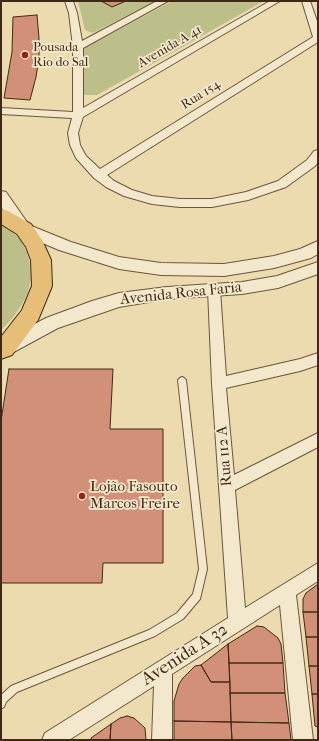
<!DOCTYPE html>
<meta charset="utf-8">
<style>
body{margin:0}
#map{position:relative;width:319px;height:741px;overflow:hidden;background:#eddbb0;font-family:"IM FELL French Canon",serif}
canvas{display:block}
.frame{position:absolute;inset:0;border:2px solid #402a15;pointer-events:none}
</style>
<div id="map">
<canvas width="319" height="741"></canvas>
<div class="frame"></div>
</div>
<script>
const g = document.querySelector('canvas').getContext('2d');
g.lineJoin = 'round';
function fillPath(path, color) {
  g.fillStyle = color;
  g.fill(path, 'evenodd');
}
function poly(rows) {
  const path = new Path2D();
  for (const r of rows) {
    path.moveTo(r[0], r[1]);
    for (let i = 2; i < r.length; i += 2) path.lineTo(r[i], r[i + 1]);
  }
  return path;
}
function stroke(path, color, width, dash) {
  g.strokeStyle = color;
  g.lineWidth = width;
  g.lineCap = dash ? 'butt' : 'round';
  g.setLineDash(dash || []);
  g.stroke(path);
}
function drawText(font, color, halo, rows, align = 'center') {
  g.font = font + ' "IM FELL French Canon",serif';
  g.lineWidth = 3.5;
  g.setLineDash([]);
  g.textBaseline = 'middle';
  g.strokeStyle = halo;
  g.fillStyle = color;
  for (const [text, x, y, turn = 0] of rows) {
    g.save();
    g.translate(x, y);
    g.rotate((+turn || 0) * Math.PI / 180);
    g.textAlign = isNaN(turn) ? turn : align;
    if (halo) g.strokeText(text, 0, 0);
    g.fillText(text, 0, 0);
    g.restore();
  }
}
fillPath(poly([
 [78,1,155,1,93,33,85,30],
 [172,1,264,1,97,95,85,95,80,91,83,49],
 [1,223,11,230,20,240,27,252,30,264,31,278,28,292,21,306,12,319,1,330]
]), '#bcbf89');
const building = poly([
 [101,1,123,1,124,2,112,7,101,1],
 [37,15,39,38,39,58,36,77,30,100,4,98,12,52,13,17,37,15],
 [9,369,113,369,110,429,163,429,163,563,103,563,102,583,1,583,1,421,9,369],
 [318,584,318,612,303,612,303,599,306,593,318,584],
 [303,612,318,612,318,637,306,637,303,612],
 [257,626,264,627,278,638,281,644,283,663,229,663,228,644,257,626],
 [306,637,318,637,318,666,309,666,306,637],
 [228,644,230,682,211,682,201,665,228,644],
 [229,663,283,663,285,693,230,693,229,663],
 [201,665,211,682,230,682,231,722,174,721,174,701,179,684,183,678,195,666,201,665],
 [309,666,318,666,318,694,312,694,309,666],
 [230,693,285,693,289,723,231,722,230,693],
 [312,694,318,694,318,727,315,726,312,694],
 [127,716,134,718,145,728,146,740,110,740,111,724,120,718,127,716],
 [174,721,231,722,232,740,174,740,174,721],
 [231,722,289,723,291,740,232,740,231,722],
 [111,724,110,740,91,740,91,738,111,724]
]);
fillPath(building, '#d29079');
stroke(building, '#402a15', 1);
const service = poly([
 [182,377,184,378,186,380,207,569,200,599,183,619,155,636,17,692,6,702,4,707,1,709,1,695,11,686,149,630,177,613,193,594,199,569,178,380,180,378,182,377]
]);
const minor = poly([
 [65,1,73,1,77,13,82,41,157,1,168,1,83,48,83,108,270,1,280,1,83,117,78,133,80,145,86,156,100,169,313,37,302,1,310,1,318,24,318,42,107,175,114,181,132,190,152,196,180,199,212,199,246,192,278,181,307,160,314,151,318,150,318,162,315,166,286,187,248,200,212,207,180,207,152,204,124,196,106,187,94,178,76,158,70,145,68,133,72,118,1,114,1,108,73,112,73,47,69,13,65,1],
 [214,285,219,286,220,290,226,376,300,359,318,353,318,365,300,371,226,388,234,475,318,433,318,447,235,490,245,608,318,563,318,581,296,595,313,740,293,740,280,605,172,674,172,740,152,740,154,686,69,740,42,740,45,733,228,618,212,384,208,290,209,286,214,285]
]);
const tertiary = poly([
 [1,191,6,192,29,225,71,242,119,257,161,263,224,264,274,256,300,249,318,241,318,254,311,258,274,268,224,276,161,275,119,269,59,250,19,233,1,207,1,191],
 [318,262,318,274,278,288,242,294,167,299,119,307,58,328,10,354,4,356,1,355,1,342,46,318,92,301,119,293,167,287,242,282,277,276,318,262]
]);
const primary = poly([
 [1,209,8,211,31,224,42,240,51,260,52,286,38,320,12,355,1,359,1,337,22,310,32,286,31,260,26,247,17,234,1,224,1,209]
]);
stroke(service, '#6b563c', 2);
stroke(minor, '#6b563c', 2);
stroke(tertiary, '#6b563c', 2);
stroke(primary, '#402a15', 2);
fillPath(service, '#f3e8cc');
fillPath(minor, '#f3e8cc');
fillPath(tertiary, '#f3e8cc');
fillPath(primary, '#e6be78');
for (const [x, y, r, color] of [
 [25,55,4,"#8f2418"],
 [82,496,4,"#8f2418"]
]) {
  const dot = new Path2D();
  dot.arc(x, y, r, 0, 2 * Math.PI);
  g.fillStyle = color;
  g.fill(dot);
  stroke(dot, '#f3e8cc', 1.5);
}
drawText('13px', '#402a15', '#f3e8cc', [
 ["Avenida A 41",170,47,-30],
 ["Rua 154",201,95,-32]
]);
drawText('13px', '#402a15', '#f3e8cc', [
 ["Pousada",33,48],
 ["Rio do Sal",33,63]
], 'left');
drawText('15px', '#402a15', '#f3e8cc', [
 ["Avenida Rosa Faria",181,294,-6],
 ["Rua 112 A",225,456,-95]
]);
drawText('15px', '#402a15', '#f3e8cc', [
 ["Lojão Fasouto",90,487],
 ["Marcos Freire",90,504]
], 'left');
drawText('18px', '#402a15', '#f3e8cc', [
 ["Avenida A 32",185,655,-33]
]);
</script>
